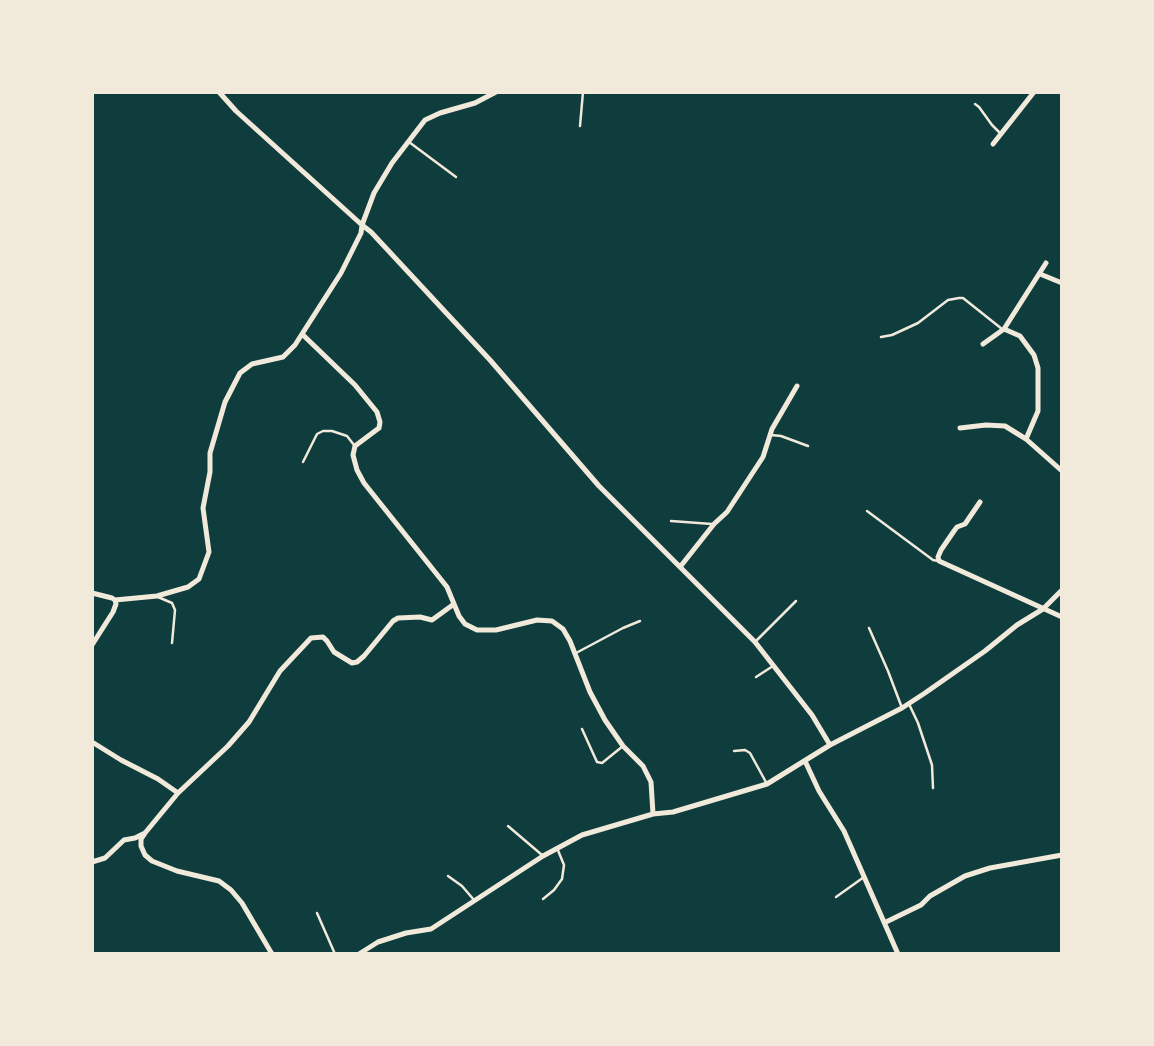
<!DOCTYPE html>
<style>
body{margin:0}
#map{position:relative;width:1154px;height:1046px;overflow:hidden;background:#0f3d3e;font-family:Rubik,sans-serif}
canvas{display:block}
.frame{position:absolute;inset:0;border:94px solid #f1e9da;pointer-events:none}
</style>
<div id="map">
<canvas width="1154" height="1046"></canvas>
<div class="frame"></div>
</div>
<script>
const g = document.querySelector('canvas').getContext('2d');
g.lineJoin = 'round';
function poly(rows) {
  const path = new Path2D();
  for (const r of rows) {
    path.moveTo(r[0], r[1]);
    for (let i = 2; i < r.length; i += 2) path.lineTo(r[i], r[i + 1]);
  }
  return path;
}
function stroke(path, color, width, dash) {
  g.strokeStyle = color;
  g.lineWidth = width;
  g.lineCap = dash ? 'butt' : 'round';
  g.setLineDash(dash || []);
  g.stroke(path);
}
stroke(poly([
 [975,104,979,107,992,125,1000,133],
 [580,126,583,92],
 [409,142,456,177],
 [881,337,892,335,918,323,948,300,959,298,963,298,1002,329],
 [771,435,781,436,808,446],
 [303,462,317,434,323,431,332,431,347,436,354,445],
 [867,511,933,560,938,561],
 [671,521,712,524],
 [158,597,172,603,175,610,172,643],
 [869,628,888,671,902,708],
 [755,642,796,601],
 [576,653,623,628,640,621],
 [756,677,773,666],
 [909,704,918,723,932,765,933,788],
 [582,729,597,762,602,763,623,746],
 [734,751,745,750,750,753,767,784],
 [508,826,542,855],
 [448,876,462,886,474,900],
 [836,897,864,877],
 [543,899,554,890,562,879,564,865,557,848],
 [317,913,335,954]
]), '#f1e9da', 2.5);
stroke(poly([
 [219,92,236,111,362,225,371,232,490,360,599,486,755,642,812,715,830,745],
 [993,144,1034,92],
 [1040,274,1062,283],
 [1004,329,1020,336,1034,355,1038,368,1038,411,1026,439],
 [302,334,355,385,377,412,380,422,379,428,355,446,353,455,357,470,364,483,447,587,459,616,465,624,477,630,496,630,537,620,552,621,563,629,570,641,590,692,605,720,623,746,643,766,651,782,653,814],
 [983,344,1004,329,1046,263],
 [960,428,986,425,1005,426,1026,439,1062,471],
 [980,502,965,524,957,527,954,531,941,550,938,557,939,561,1062,617],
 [680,567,714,524,727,512,763,457,772,429,797,386],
 [92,593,112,598,115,600,116,604,113,612,92,645],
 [115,600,157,596,188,587,199,579,209,552,203,508,210,472,210,453,225,402,240,373,252,364,283,357,295,345,341,273,361,233,362,225,374,193,392,163,425,120,440,113,475,103,496,92],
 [92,742,121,760,158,779,178,793],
 [805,761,819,791,844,831,898,954],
 [145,833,141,839,141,846,145,855,152,861,177,871,219,881,231,890,242,903,272,954],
 [92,862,105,858,124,840,135,838,145,833,178,793,228,746,249,722,280,671,311,638,323,637,327,641,334,652,352,663,357,662,364,656,393,621,398,618,420,617,432,620,454,604],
 [886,922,921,905,930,896,965,876,990,868,1062,855],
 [359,954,378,942,406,933,431,929,543,856,582,835,653,814,673,812,767,784,830,745,902,708,925,693,985,651,1017,625,1043,609,1062,590]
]), '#f1e9da', 5);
</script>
